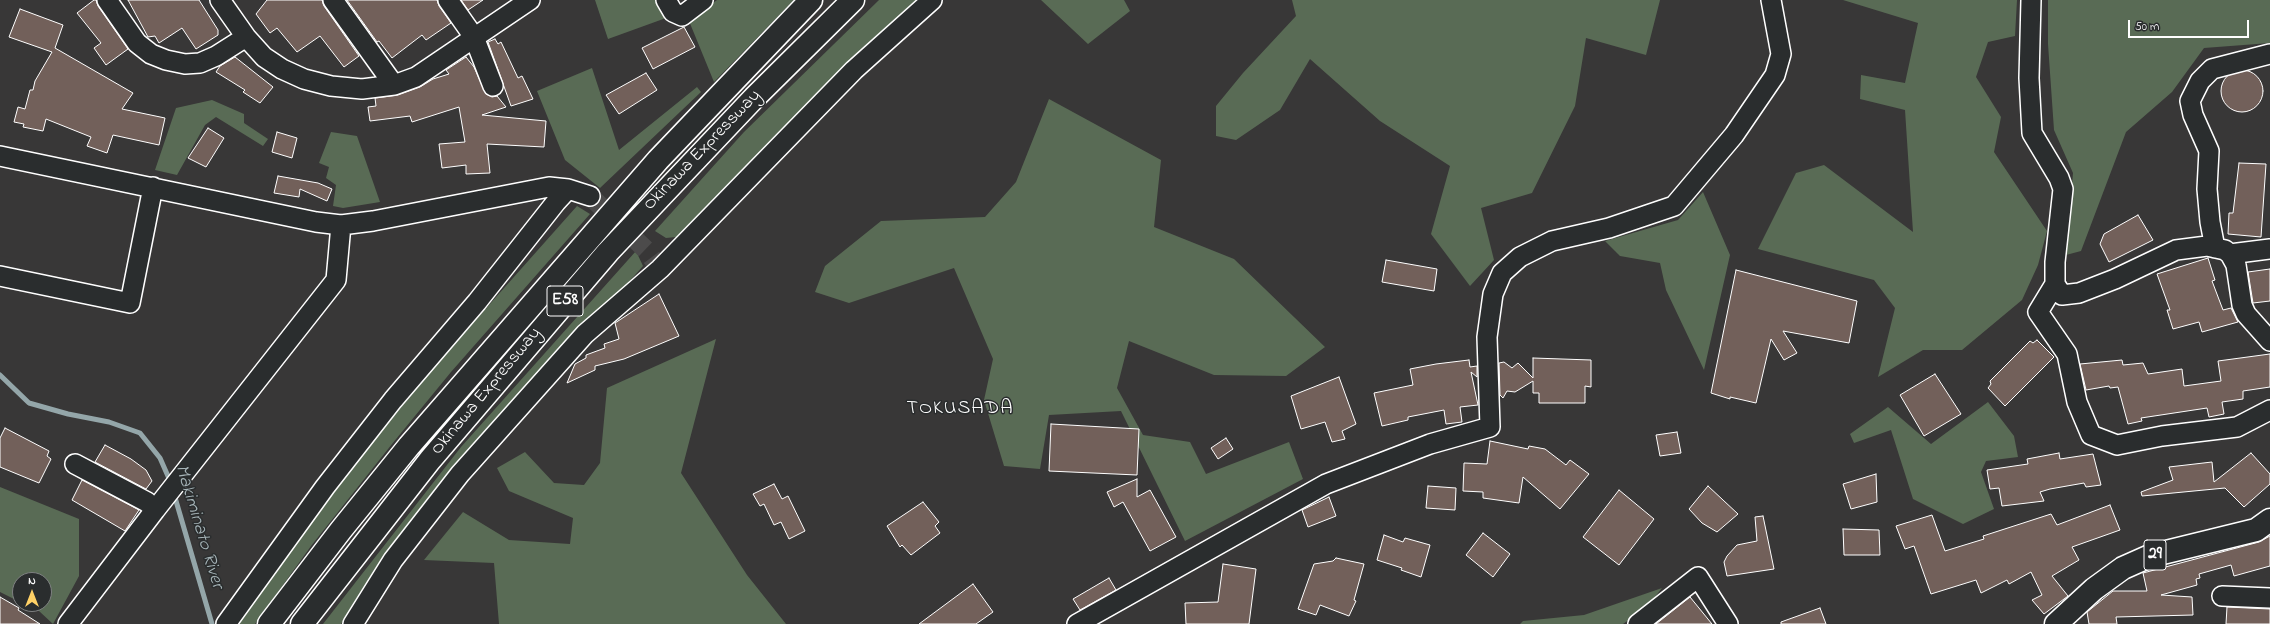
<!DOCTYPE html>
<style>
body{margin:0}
#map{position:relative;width:2270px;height:624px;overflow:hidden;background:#383737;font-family:"Indie Flower",sans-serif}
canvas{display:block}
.north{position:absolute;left:12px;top:572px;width:40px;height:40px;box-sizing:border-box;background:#2a2d2e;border:1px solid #7f8182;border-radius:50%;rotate:0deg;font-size:11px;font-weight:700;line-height:16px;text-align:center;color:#fff}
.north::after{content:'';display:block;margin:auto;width:14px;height:18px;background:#ffd166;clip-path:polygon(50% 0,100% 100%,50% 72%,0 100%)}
.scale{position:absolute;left:2128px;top:20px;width:121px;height:18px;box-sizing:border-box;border:2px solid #fff;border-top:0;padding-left:5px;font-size:12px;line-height:14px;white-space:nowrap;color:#fff;-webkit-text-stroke:3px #2a2d2e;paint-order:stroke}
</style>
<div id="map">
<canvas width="2270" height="624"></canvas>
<div class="north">N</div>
<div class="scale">50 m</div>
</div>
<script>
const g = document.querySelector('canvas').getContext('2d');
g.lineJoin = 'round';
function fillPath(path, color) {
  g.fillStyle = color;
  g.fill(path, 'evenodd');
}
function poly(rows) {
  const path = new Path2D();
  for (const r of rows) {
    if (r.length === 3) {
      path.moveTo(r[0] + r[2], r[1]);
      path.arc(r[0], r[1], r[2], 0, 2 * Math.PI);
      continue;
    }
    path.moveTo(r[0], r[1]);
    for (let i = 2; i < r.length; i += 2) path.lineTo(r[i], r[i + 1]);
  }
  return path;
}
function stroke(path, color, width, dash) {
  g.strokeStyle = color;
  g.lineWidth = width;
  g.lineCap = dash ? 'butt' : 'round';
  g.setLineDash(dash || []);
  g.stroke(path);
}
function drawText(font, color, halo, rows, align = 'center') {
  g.font = font + ' "Indie Flower",sans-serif';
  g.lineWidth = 3;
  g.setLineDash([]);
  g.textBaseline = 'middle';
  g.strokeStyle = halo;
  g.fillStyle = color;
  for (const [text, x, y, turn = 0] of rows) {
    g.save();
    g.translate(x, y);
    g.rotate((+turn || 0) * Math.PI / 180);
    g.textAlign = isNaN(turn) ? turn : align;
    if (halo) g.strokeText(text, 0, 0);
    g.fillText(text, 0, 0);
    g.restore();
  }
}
fillPath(poly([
 [595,0,657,0,666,18,608,39],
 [717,0,794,0,714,82,689,21],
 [879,0,916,0,865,48,698,220,676,237,666,238,655,231,744,132],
 [1041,0,1124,0,1130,11,1088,44],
 [1292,0,1660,0,1646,55,1586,38,1575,106,1532,193,1481,208,1494,260,1470,286,1431,234,1450,166,1380,121,1310,59,1280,110,1236,140,1216,136,1216,106,1243,73,1296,16],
 [1843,0,2017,0,2015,36,1988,42,1976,77,2001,117,1994,152,2047,231,2038,265,2022,300,1962,350,1923,350,1878,377,1895,308,1874,280,1758,249,1796,173,1824,165,1913,232,1905,110,1860,99,1861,75,1905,83,1918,23],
 [2048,0,2270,0,2270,43,2204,48,2172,92,2126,132,2081,251,2066,255,2073,173,2054,130,2048,44],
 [592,68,619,150,697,87,701,92,600,188,565,160,537,91],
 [1049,99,1161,160,1154,227,1234,259,1325,347,1286,376,1214,375,1129,341,1117,388,1143,435,1190,442,1206,474,1289,442,1303,479,1185,541,1121,411,1049,415,1040,469,1004,466,984,400,993,359,954,268,849,303,815,292,825,266,881,221,985,217,1016,182],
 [212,100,244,114,244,123,268,139,263,146,216,117,205,125,177,175,155,170,176,108],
 [331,132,357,136,380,202,343,208,333,206,336,185,326,178,329,167,319,163],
 [1703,192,1730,255,1704,370,1666,290,1660,263,1620,256,1605,241,1678,220],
 [577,206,590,214,451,372,392,444,311,546,255,624,235,624,283,555,356,461,449,350],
 [636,251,643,266,627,284,588,319,383,559,341,624,323,624,461,447],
 [716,339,681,473,747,575,786,624,499,624,494,563,424,560,463,512,509,540,570,544,573,518,509,491,497,468,525,452,554,483,584,485,600,463,607,388],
 [1988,402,2014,436,2018,457,1986,461,1981,472,1994,509,1963,524,1913,499,1891,430,1854,443,1850,434,1888,407,1931,444],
 [0,487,79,519,79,576,53,624,39,611,24,604,44,604,44,580,20,580,20,602,0,592],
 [1662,588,1647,607,1623,624,1520,624,1523,621,1584,615]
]), '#596b55');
stroke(poly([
 [0,375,29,403,68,414,109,422,140,433,160,458,171,483],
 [174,494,212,624]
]), '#94a6a9', 5);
const building = poly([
 [94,0,96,0,98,6,128,49,106,65,94,48,101,43,77,13,94,0],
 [128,0,199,0,218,30,218,35,196,49,182,28,159,43,155,36,148,37,128,0],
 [267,0,322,0,324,6,359,56,344,67,320,36,297,52,277,28,270,33,256,14,267,0],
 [347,0,437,0,439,6,451,23,426,40,422,35,392,58,379,41,377,42,347,0],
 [461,0,483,0,468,10,461,0],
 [20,9,63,25,55,48,133,93,122,109,165,118,159,145,113,135,107,153,87,146,91,137,46,119,43,131,23,127,24,124,14,122,18,107,25,109,30,90,33,90,35,81,52,52,9,37,20,9],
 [684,27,695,47,653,69,642,48,684,27],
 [495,39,498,44,501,42,518,78,522,76,533,99,511,106,488,42,495,39],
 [235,57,273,87,260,103,243,92,245,90,216,72,220,66,235,57],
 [466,57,474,67,486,94,492,97,497,96,506,107,482,115,546,121,544,147,487,144,490,173,466,174,466,165,442,168,439,144,465,142,459,107,412,122,410,116,370,121,368,107,376,106,375,98,398,95,420,87,433,79,449,74,446,70,466,57],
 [2242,91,21],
 [646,73,657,90,619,114,606,95,646,73],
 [208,128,224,138,206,167,188,158,208,128],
 [277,132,297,138,292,158,272,152,277,132],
 [2239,163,2266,164,2261,237,2228,234,2229,213,2233,213,2239,163],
 [278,176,318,183,332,189,327,201,300,189,299,197,274,193,278,176],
 [2138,215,2153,240,2109,262,2100,244,2104,234,2138,215],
 [2208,258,2215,280,2212,281,2223,310,2231,308,2238,322,2202,332,2199,322,2173,329,2167,310,2170,310,2157,274,2208,258],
 [1386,260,1437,269,1434,291,1382,282,1386,260],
 [2270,269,2270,301,2253,303,2248,272,2270,269],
 [1736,270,1857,301,1849,343,1783,331,1797,353,1784,360,1771,339,1756,403,1730,397,1730,399,1711,393,1736,270],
 [659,294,679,336,624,359,595,366,595,370,567,383,575,364,586,358,586,355,605,348,604,344,619,339,615,323,659,294],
 [2037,340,2054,357,2005,406,1988,388,1991,384,1990,381,2030,341,2033,343,2037,340],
 [2270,354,2270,387,2243,391,2243,399,2222,402,2224,414,2209,417,2207,408,2141,418,2142,421,2128,424,2118,387,2110,388,2109,386,2086,390,2080,364,2122,360,2123,365,2143,363,2148,374,2182,369,2184,386,2221,381,2218,361,2270,354],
 [1533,358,1591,360,1591,387,1585,386,1585,403,1539,403,1539,393,1533,393,1533,381,1515,392,1507,391,1503,398,1500,395,1499,363,1504,362,1512,368,1518,363,1533,378,1533,358],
 [1469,360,1470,367,1477,366,1477,377,1471,372,1478,405,1460,407,1462,422,1446,424,1444,410,1408,417,1408,420,1382,426,1374,393,1413,385,1410,369,1436,364,1469,360],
 [1935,374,1961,414,1924,436,1900,395,1935,374],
 [1339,377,1356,424,1342,431,1345,439,1332,442,1325,422,1301,429,1291,396,1339,377],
 [1051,424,1139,429,1137,475,1049,471,1051,424],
 [5,428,49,451,47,456,51,459,39,483,0,467,0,438,5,428],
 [1677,432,1681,453,1660,456,1656,435,1677,432],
 [1226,438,1233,449,1218,459,1211,448,1226,438],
 [1490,441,1528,449,1529,446,1545,449,1566,465,1570,460,1589,474,1560,509,1523,477,1519,503,1483,498,1483,492,1463,491,1464,463,1487,464,1490,441],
 [105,445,131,459,146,470,152,481,146,489,95,462,105,445],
 [2059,453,2060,459,2093,454,2101,485,2086,487,2084,483,2050,489,2040,492,2044,501,2002,506,1999,488,1990,489,1987,470,2028,464,2027,459,2059,453],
 [2251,453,2270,474,2270,484,2244,507,2225,488,2142,496,2141,492,2173,480,2169,467,2212,462,2214,482,2251,453],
 [1876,474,1877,502,1851,509,1843,484,1876,474],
 [1137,479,1137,497,1150,490,1176,537,1150,551,1123,502,1114,507,1107,492,1137,479],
 [82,480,139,510,125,531,72,500,82,480],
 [774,484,782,499,788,496,805,531,789,539,781,522,774,525,764,504,760,506,753,494,774,484],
 [1428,486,1456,488,1455,510,1426,508,1428,486],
 [1708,486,1738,514,1717,532,1702,523,1689,509,1708,486],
 [1619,490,1654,519,1619,565,1583,537,1619,490],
 [1329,497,1336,516,1308,527,1302,510,1329,497],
 [923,502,939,522,935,526,940,533,911,555,902,545,900,547,887,526,923,502],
 [2110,505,2120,530,2072,547,2079,560,2052,576,2068,596,2044,614,2032,600,2042,595,2031,572,2009,584,2007,580,1981,593,1976,580,1931,594,1914,546,1905,549,1896,526,1932,515,1945,551,1984,539,1983,536,2051,514,2057,525,2110,505],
 [1763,516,1774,569,1727,576,1724,562,1727,556,1737,545,1757,541,1755,517,1763,516],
 [1843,529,1879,530,1880,555,1844,555,1843,529],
 [1483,533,1510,554,1493,577,1466,555,1483,533],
 [1384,535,1403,542,1405,538,1430,545,1421,577,1401,570,1402,568,1377,560,1384,535],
 [2270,536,2270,566,2234,576,2231,565,2199,574,2200,578,2196,579,2197,585,2161,595,2192,597,2193,615,2116,617,2117,624,2089,624,2087,612,2113,591,2147,591,2143,573,2259,542,2270,536],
 [1336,558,1364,564,1354,600,1356,601,1349,616,1320,605,1316,615,1298,609,1314,564,1333,561,1336,558],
 [1223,564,1256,569,1249,624,1186,624,1185,603,1218,602,1223,564],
 [1109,578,1116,590,1080,610,1073,599,1109,578],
 [973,584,993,612,976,624,919,624,973,584],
 [0,597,19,608,18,610,40,624,0,624,0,597],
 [1690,597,1712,624,1656,624,1690,597],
 [2227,607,2270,609,2270,624,2226,624,2227,607],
 [1820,608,1826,624,1781,624,1781,622,1820,608]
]);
fillPath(building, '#72605a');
stroke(building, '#fff', 1);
stroke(poly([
 [590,196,646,250,660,269]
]), '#4c4b4b', 19, [19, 10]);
const minor = poly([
 [107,0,137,43,151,54,166,60,185,64,200,63,216,56,246,37,264,57,282,69,304,79,331,86,362,89,394,85,416,77,530,0],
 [220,0,246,37],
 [333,0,394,85],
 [448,0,474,37,493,86],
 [666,0,673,12,682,16,703,0],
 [2031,0,2029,78,2032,133,2059,178,2063,189,2055,262,2055,284,2062,295,2079,293,2115,279,2176,250,2207,246,2225,250,2230,254,2236,265,2242,305,2246,314,2270,341],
 [0,156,316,222,341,225,373,221,549,187,568,189,590,196],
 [2215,248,2210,222,2207,189,2209,151,2193,115,2190,101,2200,81,2212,69,2270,54],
 [2230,254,2270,249],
 [0,276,130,303,153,187],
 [2055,284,2038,312,2067,354,2077,402,2091,435,2117,445,2162,436,2237,427,2270,410],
 [155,510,336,280,341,225],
 [2222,596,2270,598],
 [68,624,155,510,147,502,75,464],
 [226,624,325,487,393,400,477,302,556,202,568,189],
 [353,624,393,560,460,474,585,334,660,269,854,70,932,0],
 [1077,624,1326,484,1430,444,1490,427,1487,337,1493,294,1502,273,1520,257,1552,241,1609,228,1674,206,1734,135,1775,75,1781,54,1771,0],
 [1638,624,1698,577,1728,624]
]);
const major = poly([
 [2056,624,2094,589,2123,568,2150,556,2256,530,2270,520]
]);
const highway = poly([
 [269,624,341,530,409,446,658,160,811,0],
 [302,624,430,460,608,252,754,98,853,0]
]);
stroke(minor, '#fff', 22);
stroke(major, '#fff', 25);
stroke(highway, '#fff', 25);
stroke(minor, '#2a2d2e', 19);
stroke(major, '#2a2d2e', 22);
stroke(highway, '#2a2d2e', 22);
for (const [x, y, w] of [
 [565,301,36],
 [2155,555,22]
]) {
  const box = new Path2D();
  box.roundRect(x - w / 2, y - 15, w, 30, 3);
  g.fillStyle = '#2a2d2e';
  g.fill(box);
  stroke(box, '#fff', 1);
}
drawText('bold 17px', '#fff', null, [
 ["E58",565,301],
 ["29",2155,555]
]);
drawText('18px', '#fff', '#2a2d2e', [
 ["Okinawa Expressway",703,151,-46],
 ["Okinawa Expressway",487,392,-50]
]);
drawText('italic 19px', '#a6b4b8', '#2a2d2e', [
 ["Makiminato River",198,527,73]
]);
g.letterSpacing = '1px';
drawText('20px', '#fff', '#2a2d2e', [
 ["TOKUSADA",960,410]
]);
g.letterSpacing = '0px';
</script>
